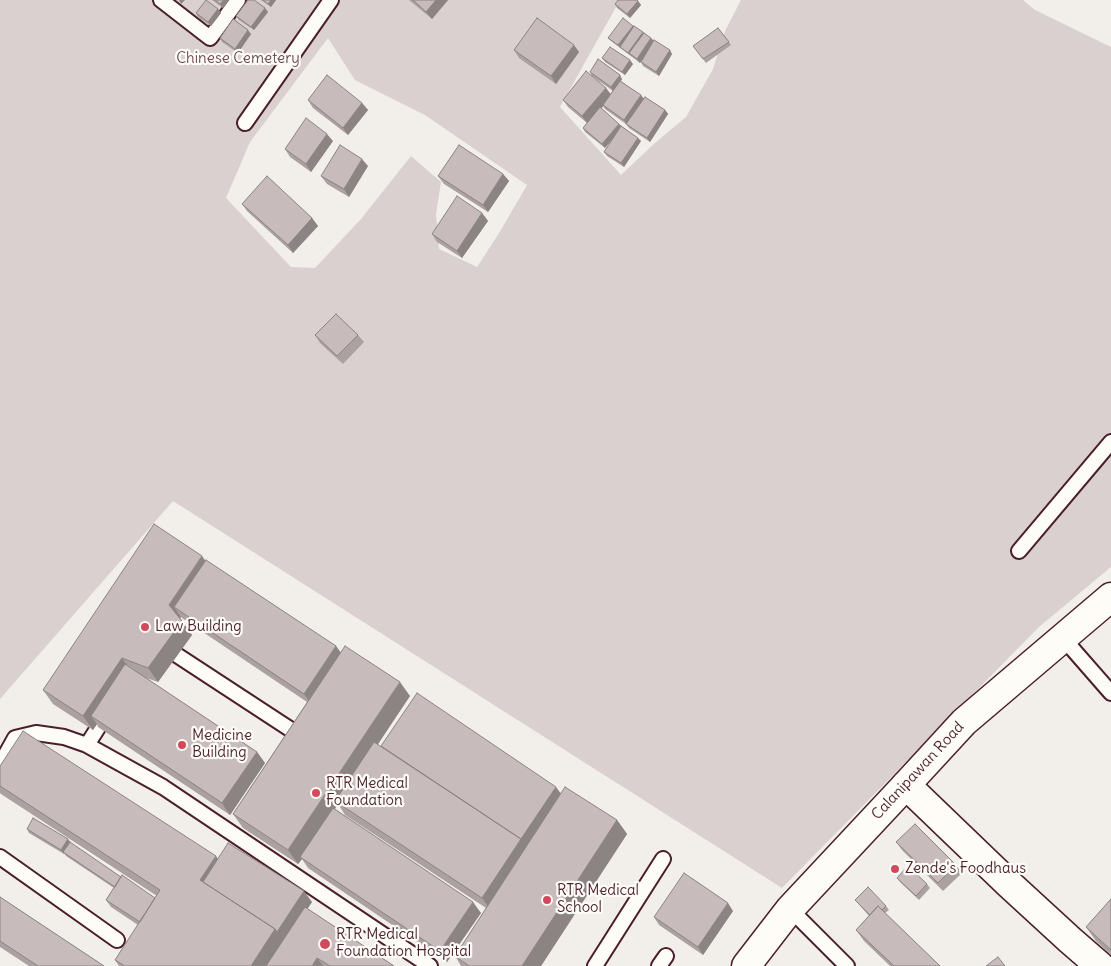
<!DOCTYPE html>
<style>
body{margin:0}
canvas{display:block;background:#f2efeb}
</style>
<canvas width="1111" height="966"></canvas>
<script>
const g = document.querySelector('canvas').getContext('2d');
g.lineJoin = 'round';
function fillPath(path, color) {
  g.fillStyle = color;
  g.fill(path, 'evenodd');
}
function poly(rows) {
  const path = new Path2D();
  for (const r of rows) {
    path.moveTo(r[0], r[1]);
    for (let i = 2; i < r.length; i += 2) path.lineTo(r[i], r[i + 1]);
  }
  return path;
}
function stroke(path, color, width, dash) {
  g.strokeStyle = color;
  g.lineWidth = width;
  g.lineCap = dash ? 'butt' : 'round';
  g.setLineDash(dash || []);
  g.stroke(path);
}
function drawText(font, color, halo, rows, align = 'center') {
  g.font = font + ' Delius,sans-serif';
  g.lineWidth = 4.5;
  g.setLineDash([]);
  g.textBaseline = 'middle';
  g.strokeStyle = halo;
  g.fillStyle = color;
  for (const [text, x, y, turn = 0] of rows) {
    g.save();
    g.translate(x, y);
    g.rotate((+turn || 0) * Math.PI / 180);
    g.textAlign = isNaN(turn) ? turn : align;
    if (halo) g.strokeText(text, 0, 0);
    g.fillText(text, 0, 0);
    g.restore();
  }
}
fillPath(poly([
 [0,0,620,0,560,107,621,175,655,143,686,117,713,69,725,31,741,0,1023,0,1035,10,1111,47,1111,567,1039,627,782,888,173,501,0,699],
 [328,38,355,80,425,115,527,185,501,230,477,267,439,249,436,214,441,182,411,156,361,219,315,268,291,267,226,198,250,142]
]), '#d9d0cf');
const service = poly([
 [161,0,210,38,238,0],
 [245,123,331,0],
 [1019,551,1111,442],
 [1063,638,1111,693],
 [163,646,299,735,296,740],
 [87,745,108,712],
 [0,765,15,738,36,733,64,737,87,745,163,787,430,966],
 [0,857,117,940],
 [790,909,847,966],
 [595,966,663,859],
 [659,966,666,956]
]);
const minor = poly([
 [906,785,1009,884,1070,940,1100,966]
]);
const tertiary = poly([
 [746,966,790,909,906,785,964,722,1111,597]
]);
stroke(service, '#4a1f2b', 18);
stroke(minor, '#4a1f2b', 31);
stroke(tertiary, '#4a1f2b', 31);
stroke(service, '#fdfcf7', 14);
stroke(minor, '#fdfcf7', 28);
stroke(tertiary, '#fdfcf7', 28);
fillPath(poly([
 [212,0,229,0,223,8],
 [261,0,276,0,271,7],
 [409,0,448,0,432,19],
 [638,1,641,5,630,18,617,8,615,4],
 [265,8,268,12,254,30,239,20,236,16],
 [218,9,221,13,211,26,198,17,196,13],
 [633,26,651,38,654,41,672,54,659,76,643,66,641,62,647,51,640,63,611,41,608,38],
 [718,28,731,45,706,63,693,46],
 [251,34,238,53,222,42,220,38],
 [514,50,579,52,556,84,519,58],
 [602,58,633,64,625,75,605,62],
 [590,72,622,79,621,81,644,99,665,110,668,114,650,142,629,128,626,124,605,109,603,106,601,108,621,126,641,141,624,167,607,156,604,152,614,137,605,148,585,132,583,128,587,123,568,107,563,100,606,88,610,94,613,91,592,76],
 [308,100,362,103,368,110,348,135,313,108],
 [333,141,311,172,290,157,285,149],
 [368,166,349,197,327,184,321,176],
 [503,174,509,181,488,212,444,184,438,176],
 [242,204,312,218,318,226,293,253,247,211],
 [482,213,488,221,462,258,437,242,432,234],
 [315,335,358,335,364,342,343,364,320,343],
 [205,561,336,646,340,652,410,696,377,744,382,748,381,746,561,793,617,820,627,834,541,966,461,966,455,956,486,908,345,815,338,804,335,809,481,913,447,962,308,868,302,859,298,864,243,828,233,814,307,702,182,618,181,617,180,618,192,635,158,682,146,678,257,752,265,763,230,815,98,727,97,724,93,730,53,704,43,690],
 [0,766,218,859,312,902,307,909,394,966,119,966,115,960,138,925,111,907,106,900,114,888,66,856,64,853,64,854,29,833,27,829,68,839,70,843,121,877,155,898,157,896,1,794,0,793],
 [896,842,956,865,962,873,943,891,902,850],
 [897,878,927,884,930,888,919,900,900,882],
 [0,897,104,966,29,966,0,947],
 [1111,899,1111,955,1096,941,1086,927],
 [855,900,886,906,889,910,885,913,940,966,890,966,864,941,856,930,869,916],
 [733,911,703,955,659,925,654,917]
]), '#aca1a1');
fillPath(poly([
 [179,0,185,0,181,4],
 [224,0,229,0,223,8,220,4],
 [271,0,276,0,271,7,268,4],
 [436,0,448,0,432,19,426,12],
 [638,1,641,5,630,18,627,14],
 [265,8,268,12,254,30,251,27],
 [218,9,221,13,211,26,208,22],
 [633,26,636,30,620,47,621,49,618,45],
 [248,30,251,34,238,53,235,49],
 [643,32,645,36,629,53,631,56,628,53],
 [651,38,654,42,640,63,637,59],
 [574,45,579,52,556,84,551,76],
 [670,50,672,54,659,76,656,72],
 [630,60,633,64,625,75,622,72],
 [620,75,622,79,613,91,611,87],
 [606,88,612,96,588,124,582,116],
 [641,95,644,99,626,124,624,120],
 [362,103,368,110,348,135,343,128],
 [665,110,668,114,650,142,647,138],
 [619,124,622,127,605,148,602,144],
 [327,134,333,141,311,172,306,164],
 [638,138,641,141,624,167,621,163],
 [362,159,368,166,349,197,344,189],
 [503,174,509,181,488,212,483,205],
 [482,213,488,221,462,258,457,251],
 [312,218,318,226,293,253,288,245],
 [202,556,212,570,174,607,181,617,179,619,169,605],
 [182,621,192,635,158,682,148,668],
 [336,646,344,657,312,705,304,694],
 [122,658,132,672,91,716,97,724,93,730,83,716],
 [400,682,410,696,339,803,335,801,338,804,302,858,300,857,302,859,298,864,288,850],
 [257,752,265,763,230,815,222,803],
 [556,787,564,798,529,850,521,839],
 [617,820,627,834,541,966,522,966],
 [68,839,71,843,64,854,61,850],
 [521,839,531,853,492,912,482,898],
 [216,856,226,870,212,890,200,880],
 [304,891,312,902,270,966,251,966,275,929],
 [473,902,481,913,447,962,440,951],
 [728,903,733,911,703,955,698,947],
 [317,958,323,966,312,966]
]), '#8c8383');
const building = poly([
 [206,0,218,9,208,22,196,13,206,0],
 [215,0,224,0,220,4,215,0],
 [248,0,254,0,265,8,251,27,236,16,248,0],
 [263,0,271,0,268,4,263,0],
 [413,0,436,0,426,12,413,0],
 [618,0,637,0,638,1,627,14,615,4,618,0],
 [537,18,574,45,551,76,514,50,537,18],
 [623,18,633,26,618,45,608,38,623,18],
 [233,19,248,30,235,49,220,38,233,19],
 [634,26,643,32,628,53,620,47,634,26],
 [718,28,729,42,703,59,693,46,718,28],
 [644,33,651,38,637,59,629,53,644,33],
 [654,40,670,50,656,72,641,62,654,40],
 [610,47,630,60,622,72,602,58,610,47],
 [598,59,620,75,611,87,590,72,598,59],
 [586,71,606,88,582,116,563,100,586,71],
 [327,75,362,103,343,128,308,100,327,75],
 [620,81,641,95,624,120,603,105,620,81],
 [645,97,665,110,647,138,626,124,645,97],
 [600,107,619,124,602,144,583,128,600,107],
 [306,118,327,134,306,164,285,149,306,118],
 [621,126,638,138,621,163,604,152,621,126],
 [340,145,362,159,344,189,321,176,340,145],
 [459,145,503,174,483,205,438,176,459,145],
 [267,176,312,218,288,245,242,204,267,176],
 [457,196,482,213,457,251,432,234,457,196],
 [336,314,358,335,337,356,315,335,336,314],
 [154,524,202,556,169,605,182,621,148,668,122,658,83,716,43,690,154,524],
 [206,560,336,646,304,694,174,607,206,560],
 [345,646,400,682,288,850,233,814,345,646],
 [125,664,257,752,222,803,91,716,125,664],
 [417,693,556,787,521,839,381,746,417,693],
 [23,731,216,856,200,880,275,929,251,966,125,966,115,960,160,890,0,786,0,766,23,731],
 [374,742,521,839,482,898,335,801,374,742],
 [565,787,617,820,522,966,469,966,455,956,565,787],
 [333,808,473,902,440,951,300,857,333,808],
 [33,818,68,839,61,850,27,829,33,818],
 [915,824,956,865,938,883,896,842,915,824],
 [70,842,121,877,115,887,63,852,70,842],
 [228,843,304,891,277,932,275,929,203,882,228,843],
 [908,866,927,884,916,896,897,878,908,866],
 [684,873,728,903,698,947,654,917,684,873],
 [122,875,155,898,140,922,106,900,122,875],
 [868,887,886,906,882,910,878,906,870,915,855,900,868,887],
 [0,897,104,966,38,966,0,941,0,897],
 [1111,899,1111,950,1086,927,1111,899],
 [878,906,940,966,894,966,856,930,878,906],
 [305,907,394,966,330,966,317,958,312,966,266,966,305,907],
 [998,957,1005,966,986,966,998,957]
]);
fillPath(building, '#c8bbbb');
stroke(building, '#8c8383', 1);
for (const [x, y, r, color] of [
 [145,627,5,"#d1495b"],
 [182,745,5,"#d1495b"],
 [316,793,5,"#d1495b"],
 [895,869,5,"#d1495b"],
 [547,900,5,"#d1495b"],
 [325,944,6,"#d1495b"]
]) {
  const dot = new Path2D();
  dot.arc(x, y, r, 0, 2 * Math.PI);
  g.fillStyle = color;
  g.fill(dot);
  stroke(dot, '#fdfcf7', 2);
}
drawText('15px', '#6e4b54', '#fdfcf7', [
 ["Chinese Cemetery",238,59]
]);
drawText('15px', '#4a1f2b', '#fdfcf7', [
 ["Law Building",155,627],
 ["Medicine",192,736],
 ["Building",192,753],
 ["RTR Medical",326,784],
 ["Foundation",326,801],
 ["Zende's Foodhaus",905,869],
 ["RTR Medical",557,891],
 ["School",557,908],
 ["RTR Medical",336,935],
 ["Foundation Hospital",336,952]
], 'left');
drawText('15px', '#4a1f2b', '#fdfcf7', [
 ["Calanipawan Road",918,771,-47]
]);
</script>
